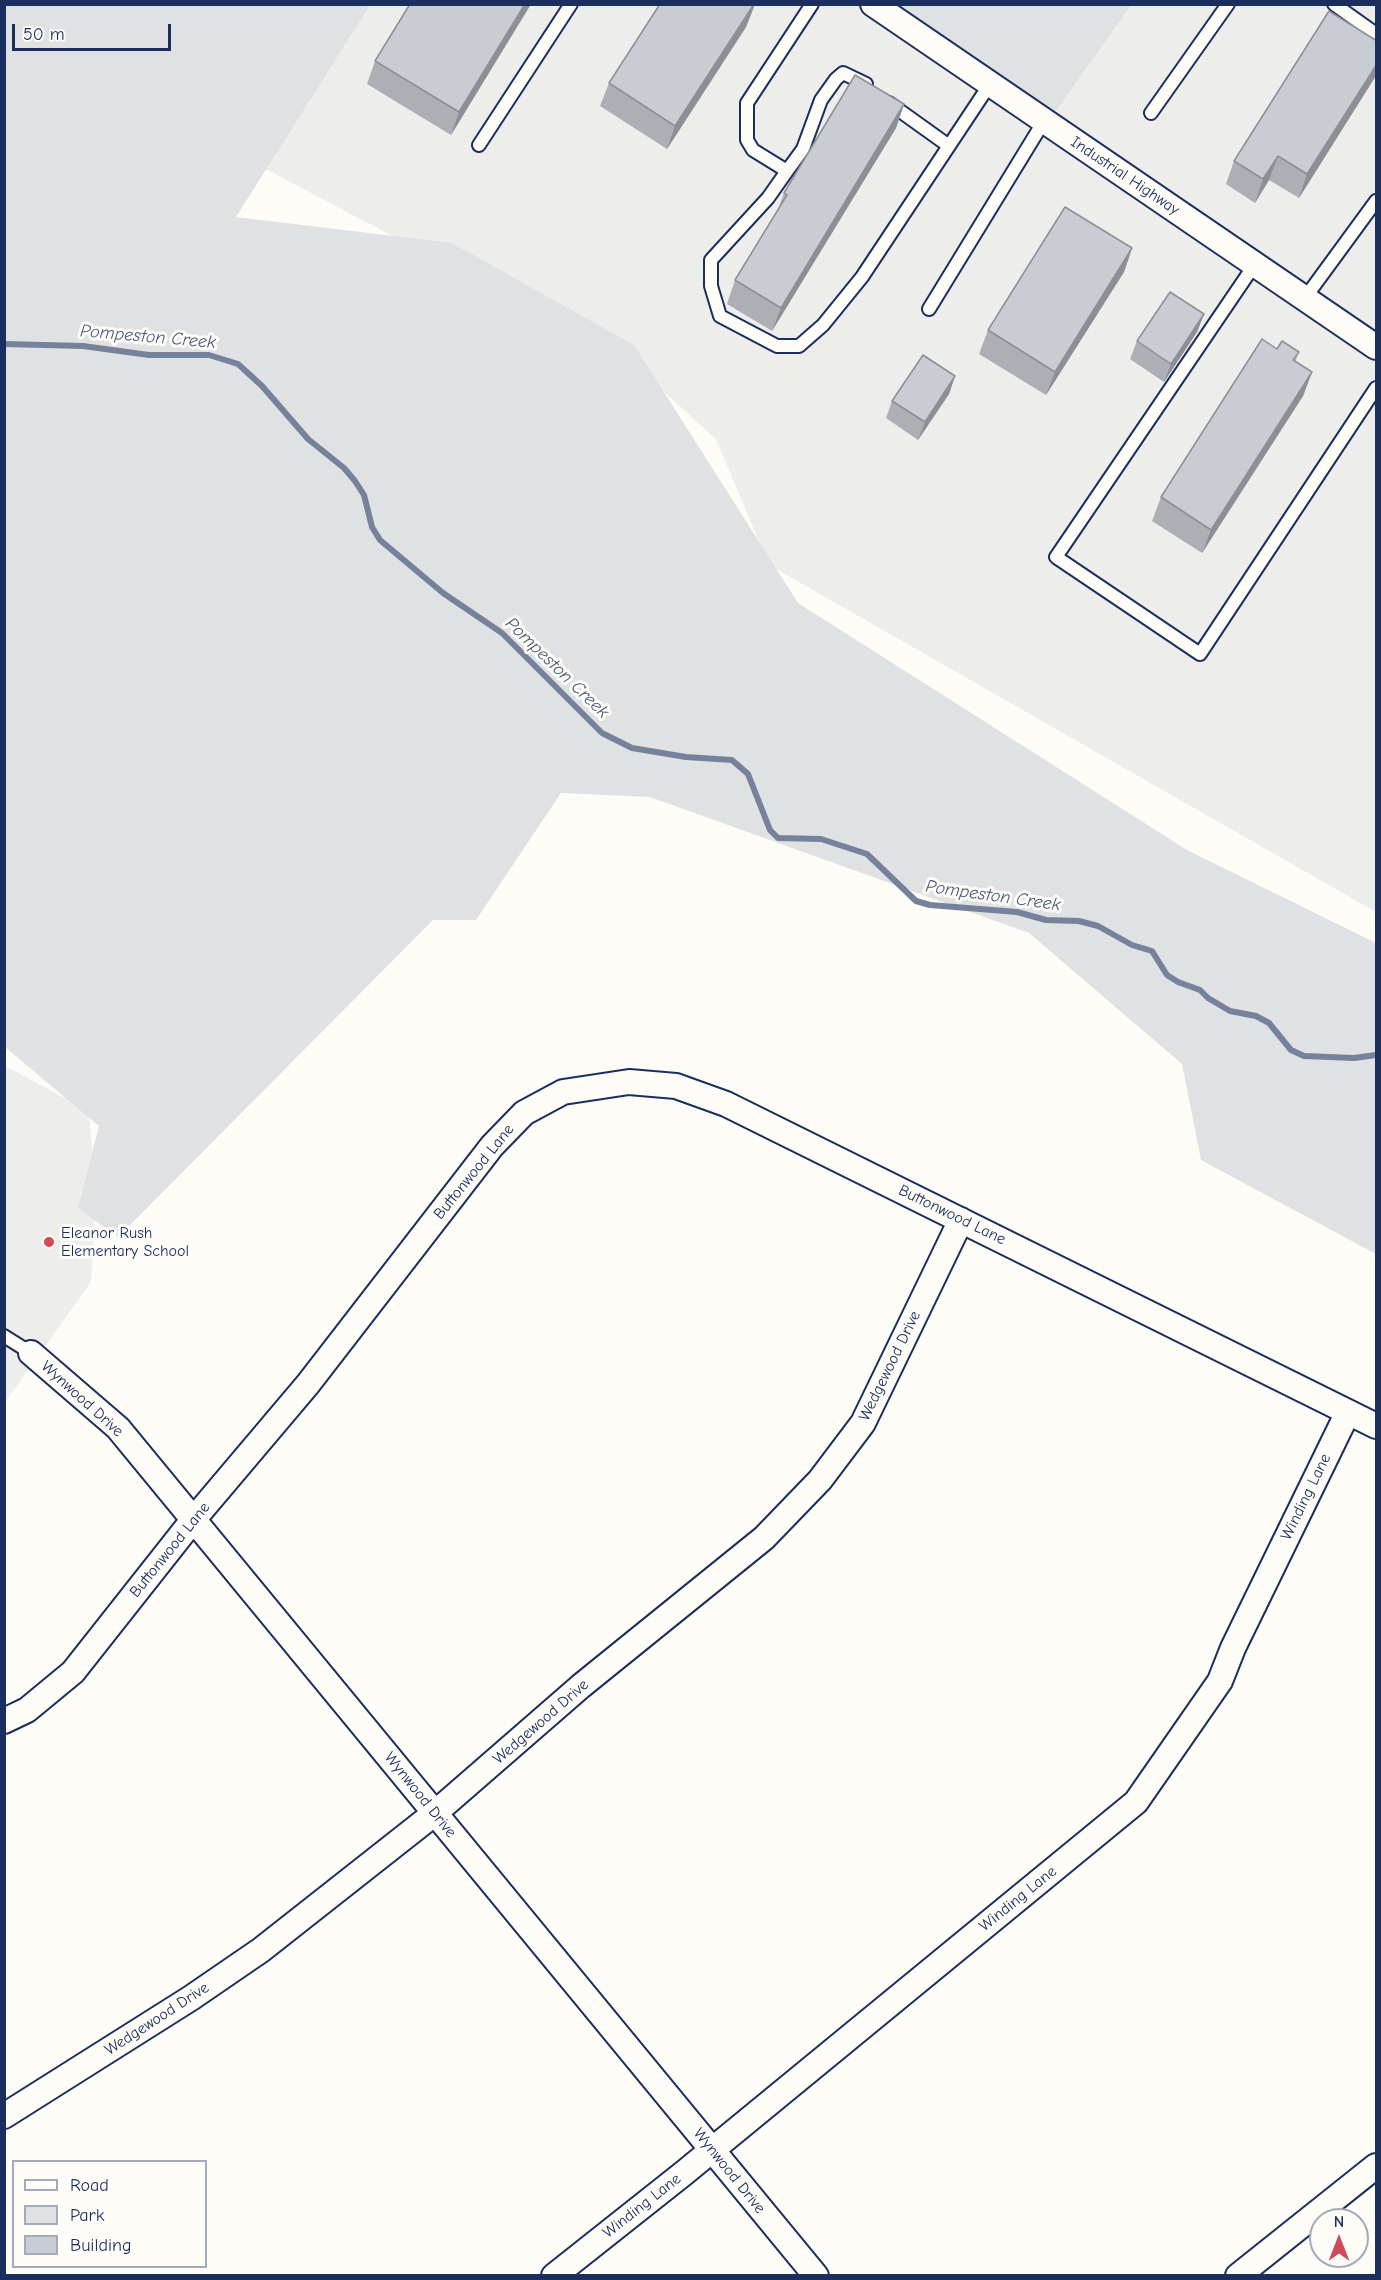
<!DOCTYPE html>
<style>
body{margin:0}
#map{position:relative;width:1381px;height:2280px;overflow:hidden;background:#fdfcf7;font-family:"Comic Neue",sans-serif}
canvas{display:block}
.frame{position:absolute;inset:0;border:6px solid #1b2f5e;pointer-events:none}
.legend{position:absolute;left:12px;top:2160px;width:195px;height:108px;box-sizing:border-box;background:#fdfcf7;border:2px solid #a3aaba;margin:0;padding:8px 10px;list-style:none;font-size:18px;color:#1b2f5e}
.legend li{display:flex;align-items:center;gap:12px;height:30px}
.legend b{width:30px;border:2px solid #a3aaba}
.north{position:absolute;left:1309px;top:2208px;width:60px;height:60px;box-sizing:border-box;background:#fdfcf7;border:2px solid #a3aaba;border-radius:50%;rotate:0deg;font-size:16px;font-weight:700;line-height:24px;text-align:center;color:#1b2f5e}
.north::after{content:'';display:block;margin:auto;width:21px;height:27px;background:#d1495b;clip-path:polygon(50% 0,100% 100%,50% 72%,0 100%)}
.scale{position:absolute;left:12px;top:24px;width:159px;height:27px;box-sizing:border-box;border:3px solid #1b2f5e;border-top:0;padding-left:8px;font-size:18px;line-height:21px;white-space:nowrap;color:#1b2f5e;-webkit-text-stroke:4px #fdfcf7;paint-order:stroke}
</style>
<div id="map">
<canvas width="1381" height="2280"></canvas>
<div class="frame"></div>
<ul class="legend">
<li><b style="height:8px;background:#fdfcf7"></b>Road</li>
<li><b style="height:16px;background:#e0e1e3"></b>Park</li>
<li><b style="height:16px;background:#c9ccd3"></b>Building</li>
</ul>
<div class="north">N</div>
<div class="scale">50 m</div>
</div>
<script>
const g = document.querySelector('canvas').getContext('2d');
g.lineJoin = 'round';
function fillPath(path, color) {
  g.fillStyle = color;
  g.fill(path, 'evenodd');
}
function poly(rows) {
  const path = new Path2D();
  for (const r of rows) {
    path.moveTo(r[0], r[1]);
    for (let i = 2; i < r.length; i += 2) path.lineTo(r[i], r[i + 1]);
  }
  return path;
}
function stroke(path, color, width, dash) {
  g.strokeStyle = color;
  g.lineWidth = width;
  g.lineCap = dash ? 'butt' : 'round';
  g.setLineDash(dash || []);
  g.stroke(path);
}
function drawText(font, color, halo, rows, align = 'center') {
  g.font = font + ' "Comic Neue",sans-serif';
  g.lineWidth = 6;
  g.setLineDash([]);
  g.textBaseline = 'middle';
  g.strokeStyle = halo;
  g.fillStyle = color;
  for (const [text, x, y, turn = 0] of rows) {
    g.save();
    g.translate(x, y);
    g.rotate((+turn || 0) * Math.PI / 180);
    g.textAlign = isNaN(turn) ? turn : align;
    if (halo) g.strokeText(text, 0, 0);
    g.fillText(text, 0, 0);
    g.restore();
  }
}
fillPath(poly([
 [5,4,1376,5,1376,912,769,565,716,439,632,363,245,158],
 [5,1066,89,1111,96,1201,91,1282,5,1402]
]), '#edeeec');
fillPath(poly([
 [4,5,370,5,236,217,452,243,634,345,798,603,1187,850,1376,943,1376,1254,1201,1160,1182,1064,1029,933,650,797,561,793,476,920,433,920,118,1237,78,1208,99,1126,5,1047],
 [854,5,1131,5,1041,132]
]), '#e0e1e3');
stroke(poly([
 [4,344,83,346,149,355,209,355,238,364,262,386,308,439,344,468,355,481,364,495,372,527,380,540,443,593,502,633,602,733,632,748,686,757,732,760,748,774,770,830,778,838,821,839,867,854,916,901,930,905,1017,912,1046,920,1079,921,1098,926,1132,945,1152,951,1167,975,1178,982,1200,990,1208,998,1230,1011,1256,1016,1269,1023,1291,1050,1304,1056,1354,1058,1376,1055]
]), '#76819c', 6);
const service = poly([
 [1334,4,1376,34],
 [866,84,843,73,836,79,821,100,803,149,787,171,768,198,711,260,711,286,720,316,777,346,799,346,823,325,862,277,990,84],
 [889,103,949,146],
 [1151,113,1228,4],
 [479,145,571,4],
 [787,171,753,150,747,140,747,103,812,4],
 [1255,264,1056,557,1200,654,1376,388],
 [1305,298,1376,201],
 [929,309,1044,121],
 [4,1336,31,1353]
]);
const minor = poly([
 [873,4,1376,347],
 [31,1353,118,1428,816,2276],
 [4,1721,27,1710,73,1672,193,1520,308,1384,492,1146,524,1113,563,1092,629,1082,676,1086,726,1104,1376,1426],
 [4,2116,191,1998,261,1950,435,1813,581,1686,764,1538,820,1480,863,1423,961,1220],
 [554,2276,684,2173,1136,1802,1220,1681,1233,1648,1348,1412],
 [1238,2276,1376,2166]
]);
stroke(service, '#1b2f5e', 16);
stroke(minor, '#1b2f5e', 28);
stroke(service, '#fdfcf7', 12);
stroke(minor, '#fdfcf7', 24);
fillPath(poly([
 [410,4,531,4,451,135,367,84,375,61],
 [755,4,746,27,667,149,600,106,609,83],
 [1377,41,1377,74,1299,198,1269,180,1255,203,1226,184,1234,161],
 [904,104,896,128,772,331,727,304,735,280,777,212,784,193],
 [1132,248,1124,272,1046,395,979,354,988,330],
 [1204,314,1197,332,1164,382,1130,359,1137,341],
 [1299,352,1295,362,1312,372,1303,396,1202,553,1152,521,1161,497],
 [955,376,949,394,918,440,886,418,892,401]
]), '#adafb5');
fillPath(poly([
 [525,4,531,4,451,135,459,112],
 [755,4,746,27,667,149,675,126],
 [1377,64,1377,74,1299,198,1307,174],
 [904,104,896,128,772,331,781,308],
 [1278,156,1269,180,1255,203,1263,179],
 [1132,248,1124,272,1046,395,1055,372],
 [1204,314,1197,332,1164,382,1171,364],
 [1312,372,1303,396,1202,553,1211,530],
 [955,376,949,394,918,440,925,422]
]), '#8d8f94');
const building = poly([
 [410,4,525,4,459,112,375,61,410,4],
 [660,4,754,4,675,126,609,83,660,4],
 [1329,11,1377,41,1377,64,1307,174,1278,156,1263,179,1234,161,1329,11],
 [855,75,904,104,781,308,735,280,787,195,784,193,855,75],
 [1065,207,1132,248,1055,372,988,330,1065,207],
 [1170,292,1204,314,1171,364,1137,341,1170,292],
 [1262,339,1277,349,1282,341,1299,352,1293,360,1312,372,1211,530,1161,497,1262,339],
 [923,355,955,376,925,422,892,401,923,355]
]);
fillPath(building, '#c9ccd3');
stroke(building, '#8d8f94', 1.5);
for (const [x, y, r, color] of [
 [49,1242,6,"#d1495b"]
]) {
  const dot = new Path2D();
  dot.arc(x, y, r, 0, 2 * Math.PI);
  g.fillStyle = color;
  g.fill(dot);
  stroke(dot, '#fdfcf7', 2);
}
drawText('16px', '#1b2f5e', '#fdfcf7', [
 ["Industrial Highway",1125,176,34],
 ["Buttonwood Lane",474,1172,-51],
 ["Buttonwood Lane",952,1215,26],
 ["Wedgewood Drive",890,1366,-64],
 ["Wynwood Drive",82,1399,42],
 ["Winding Lane",1306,1497,-64],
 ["Buttonwood Lane",170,1550,-51],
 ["Wedgewood Drive",541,1722,-41],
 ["Wynwood Drive",420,1795,51],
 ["Winding Lane",1018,1899,-39],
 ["Wedgewood Drive",157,2019,-33],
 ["Wynwood Drive",729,2171,51],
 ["Winding Lane",642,2206,-38]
]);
drawText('16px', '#1b2f5e', '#fdfcf7', [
 ["Eleanor Rush",61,1233],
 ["Elementary School",61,1251]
], 'left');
drawText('italic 18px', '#49587d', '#fdfcf7', [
 ["Pompeston Creek",148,337,5],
 ["Pompeston Creek",557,668,44],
 ["Pompeston Creek",993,896,8]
]);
</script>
